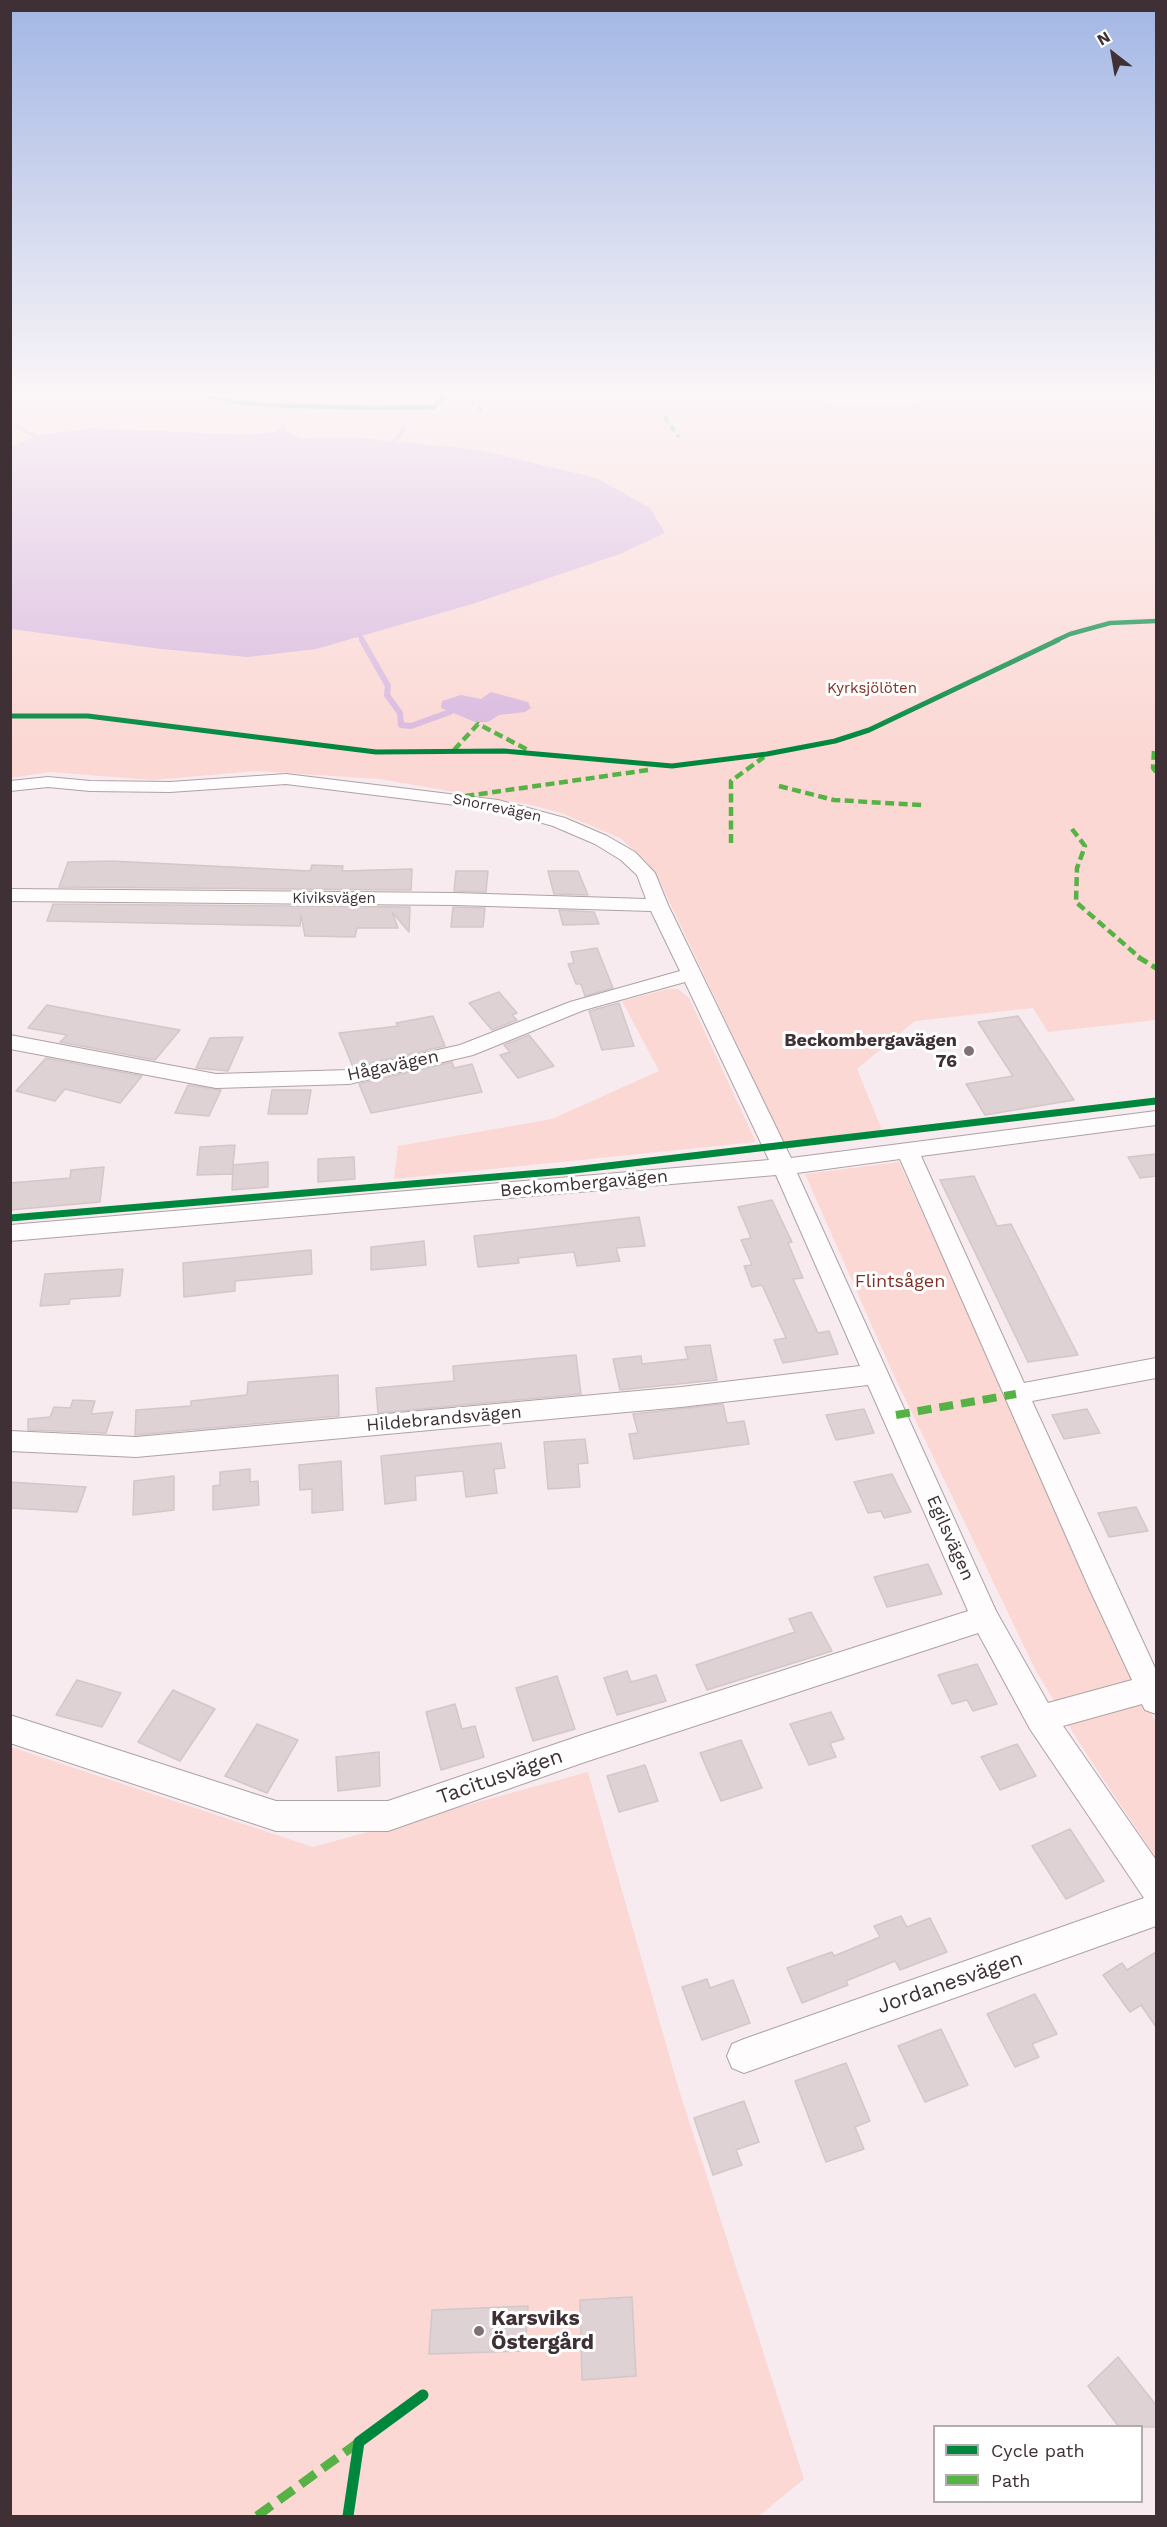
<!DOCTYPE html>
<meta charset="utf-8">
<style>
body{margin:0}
#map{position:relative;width:1167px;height:2527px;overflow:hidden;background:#f7ebef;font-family:"Work Sans",sans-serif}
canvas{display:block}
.frame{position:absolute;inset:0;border:12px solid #3e3035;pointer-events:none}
.legend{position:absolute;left:933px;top:2425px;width:210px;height:78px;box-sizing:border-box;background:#fff;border:2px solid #b2acae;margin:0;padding:8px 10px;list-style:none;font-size:18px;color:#3e3035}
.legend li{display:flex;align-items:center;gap:12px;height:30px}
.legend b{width:30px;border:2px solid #b2acae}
.north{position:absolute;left:1083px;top:24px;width:60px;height:60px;-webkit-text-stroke:4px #fff;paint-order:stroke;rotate:329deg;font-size:16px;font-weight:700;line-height:24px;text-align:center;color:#3e3035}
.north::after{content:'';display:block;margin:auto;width:21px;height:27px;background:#3e3035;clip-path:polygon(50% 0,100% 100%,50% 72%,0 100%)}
</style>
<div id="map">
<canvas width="1167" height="2527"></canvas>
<div class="frame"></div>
<ul class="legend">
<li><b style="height:8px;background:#00873e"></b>Cycle path</li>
<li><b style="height:8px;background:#57b246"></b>Path</li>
</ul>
<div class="north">N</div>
</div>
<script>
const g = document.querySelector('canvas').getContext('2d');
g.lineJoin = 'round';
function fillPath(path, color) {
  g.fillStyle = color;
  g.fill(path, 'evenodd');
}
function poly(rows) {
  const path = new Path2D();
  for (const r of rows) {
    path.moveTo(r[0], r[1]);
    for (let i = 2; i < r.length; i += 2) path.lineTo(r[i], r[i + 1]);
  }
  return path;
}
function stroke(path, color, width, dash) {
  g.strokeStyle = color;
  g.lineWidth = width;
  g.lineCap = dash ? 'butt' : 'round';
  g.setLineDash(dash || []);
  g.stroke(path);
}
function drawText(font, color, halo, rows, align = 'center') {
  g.font = font + ' "Work Sans",sans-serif';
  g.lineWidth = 6;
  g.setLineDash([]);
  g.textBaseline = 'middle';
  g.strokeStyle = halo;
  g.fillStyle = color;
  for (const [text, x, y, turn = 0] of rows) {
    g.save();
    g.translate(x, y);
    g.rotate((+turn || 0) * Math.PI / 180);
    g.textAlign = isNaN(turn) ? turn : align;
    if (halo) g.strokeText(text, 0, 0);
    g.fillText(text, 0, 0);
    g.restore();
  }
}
fillPath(poly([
 [11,392,562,392,883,405,1061,392,1156,392,1156,1020,1048,1032,1033,1008,915,1021,857,1069,882,1130,784,1143,659,880,644,859,620,838,561,813,531,805,379,779,256,771,153,780,49,772,11,778],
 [668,989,678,989,689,998,756,1142,394,1179,398,1146,552,1119,659,1071,622,1001],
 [899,1162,1156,1723,1156,1858,1080,1744,1036,1671,891,1369,805,1174],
 [11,1747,313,1847,588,1772,680,2093,804,2479,759,2516,11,2516]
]), '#fbd8d4');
fillPath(poly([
 [284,426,287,432,302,438,350,437,480,450,596,478,650,508,665,533,620,554,472,604,316,649,248,657,161,649,11,629,11,447,35,436,91,428,249,435,273,432],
 [491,692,528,702,531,708,525,712,499,715,488,722,475,722,441,708,442,701,461,695,481,699]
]), '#d9b9de');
stroke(poly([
 [16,426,35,436],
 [393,443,404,429],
 [360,636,363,641]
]), '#d9b9de', 4.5);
stroke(poly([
 [362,640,388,686,387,695,400,713,401,725,411,726,450,712]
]), '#d9b9de', 6);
const building = poly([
 [111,861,310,871,312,865,343,866,342,871,412,869,411,890,59,887,68,862,111,861],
 [456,871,488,871,486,892,454,891,456,871],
 [548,871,578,871,588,895,554,894,548,871],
 [53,904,410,907,409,932,392,912,398,928,357,928,355,937,305,936,301,915,300,926,47,921,53,904],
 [453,907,485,908,483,927,451,927,453,907],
 [559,910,594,912,599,924,563,925,559,910],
 [597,948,613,988,585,996,581,984,576,984,568,964,574,963,571,952,597,948],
 [499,992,517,1013,512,1015,517,1020,492,1030,469,1003,499,992],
 [619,1003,634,1046,602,1050,589,1011,619,1003],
 [47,1005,109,1017,180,1030,155,1060,60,1042,67,1035,28,1028,47,1005],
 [433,1016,445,1046,353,1067,339,1033,398,1026,396,1023,433,1016],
 [1018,1016,1074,1100,985,1115,966,1084,1013,1076,978,1022,1018,1016],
 [529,1035,554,1066,518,1078,500,1055,510,1052,504,1045,529,1035],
 [243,1037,228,1071,196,1068,210,1038,243,1037],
 [46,1058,142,1076,120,1103,65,1089,55,1101,16,1091,46,1058],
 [452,1062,454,1068,472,1064,482,1092,371,1113,359,1084,452,1062],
 [188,1085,221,1090,209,1116,175,1113,188,1085],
 [272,1090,311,1090,307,1114,268,1114,272,1090],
 [235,1145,233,1165,268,1162,268,1187,232,1190,233,1167,232,1174,197,1175,200,1147,235,1145],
 [1156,1154,1156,1176,1140,1178,1128,1157,1156,1154],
 [354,1157,355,1179,318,1182,318,1159,354,1157],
 [104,1167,100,1202,10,1210,10,1183,70,1178,71,1170,104,1167],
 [974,1176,997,1226,1011,1224,1078,1355,1028,1362,940,1180,974,1176],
 [772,1200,792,1242,788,1243,803,1278,793,1279,818,1333,829,1331,838,1354,783,1363,774,1340,786,1338,762,1285,752,1287,744,1266,752,1265,741,1240,751,1238,738,1207,772,1200],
 [639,1217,645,1246,616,1248,620,1261,577,1266,574,1252,518,1258,519,1263,478,1267,474,1236,639,1217],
 [424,1241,426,1265,371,1270,371,1247,424,1241],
 [311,1250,312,1274,235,1281,235,1291,184,1297,183,1263,311,1250],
 [123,1269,120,1296,70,1299,69,1304,40,1306,45,1274,123,1269],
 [710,1345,717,1380,620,1390,613,1359,641,1356,642,1364,688,1359,685,1347,710,1345],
 [576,1355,581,1394,378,1413,376,1388,454,1381,453,1366,576,1355],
 [338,1375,339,1416,135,1435,136,1410,191,1406,191,1401,247,1395,248,1382,338,1375],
 [73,1400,95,1401,91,1414,113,1412,106,1433,28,1430,28,1419,50,1417,54,1407,70,1408,73,1400],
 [723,1404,727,1423,744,1421,749,1444,634,1459,629,1434,638,1433,633,1414,723,1404],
 [864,1409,874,1433,836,1440,826,1415,864,1409],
 [1087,1409,1100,1433,1064,1439,1052,1415,1087,1409],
 [585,1439,588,1463,578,1464,580,1487,548,1489,544,1442,585,1439],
 [501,1443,505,1468,494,1469,497,1493,466,1497,463,1471,415,1476,416,1500,385,1504,381,1456,501,1443],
 [341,1461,343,1510,312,1513,312,1489,300,1490,299,1465,341,1461],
 [250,1469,250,1482,258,1481,259,1505,213,1510,213,1486,220,1485,220,1472,250,1469],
 [892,1474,911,1512,884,1518,881,1511,868,1513,854,1482,892,1474],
 [174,1476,174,1510,133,1515,134,1481,174,1476],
 [10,1482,86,1487,77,1512,10,1508,10,1482],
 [1136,1507,1148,1531,1109,1537,1098,1513,1136,1507],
 [928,1564,942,1594,887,1607,874,1577,928,1564],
 [811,1612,832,1651,707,1690,696,1665,795,1632,789,1619,811,1612],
 [977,1664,997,1704,973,1711,967,1700,952,1704,938,1675,977,1664],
 [627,1671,631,1682,656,1675,666,1701,617,1715,604,1678,627,1671],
 [557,1676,575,1729,533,1741,516,1688,557,1676],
 [77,1680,121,1693,102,1727,56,1715,77,1680],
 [173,1690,215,1709,180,1761,138,1742,173,1690],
 [455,1704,462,1729,475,1726,484,1757,441,1770,426,1712,455,1704],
 [831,1712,844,1739,830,1743,836,1757,809,1765,790,1724,831,1712],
 [257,1724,298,1740,267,1793,225,1776,257,1724],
 [741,1740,762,1788,721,1801,700,1753,741,1740],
 [1017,1744,1036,1776,1000,1790,981,1757,1017,1744],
 [379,1752,380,1786,338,1791,336,1757,379,1752],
 [645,1765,658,1801,619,1812,607,1776,645,1765],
 [1070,1829,1104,1881,1066,1899,1032,1846,1070,1829],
 [901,1916,907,1927,930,1918,947,1952,900,1970,895,1961,846,1981,848,1985,802,2003,787,1968,832,1952,834,1956,880,1937,874,1926,901,1916],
 [1156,1952,1156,2027,1141,2005,1130,2012,1103,1975,1122,1963,1127,1970,1156,1952],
 [707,1979,710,1988,733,1980,750,2023,702,2040,682,1987,707,1979],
 [1035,1994,1057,2034,1032,2044,1039,2057,1015,2067,987,2014,1035,1994],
 [941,2029,968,2085,925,2102,898,2046,941,2029],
 [846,2063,870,2121,855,2127,864,2149,826,2162,795,2081,846,2063],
 [744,2101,759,2142,736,2150,742,2165,713,2175,694,2118,744,2101],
 [632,2297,636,2376,582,2380,580,2300,632,2297],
 [528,2306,525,2351,429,2354,432,2310,528,2306],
 [1118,2357,1156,2405,1156,2427,1119,2427,1088,2386,1118,2357]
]);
fillPath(building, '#ded2d4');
stroke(building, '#d3c7c8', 1.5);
const minor = poly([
 [286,774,498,800,565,818,607,836,635,852,655,873,668,905,791,1158,1156,1111,1156,1125,921,1156,1024,1383,1156,1358,1156,1378,1032,1401,1156,1670,1156,1714,1145,1710,1142,1704,1063,1726,1156,1860,1156,1926,744,2073,732,2068,727,2056,732,2044,744,2039,1144,1898,1030,1729,978,1633,585,1762,388,1831,276,1831,10,1743,10,1715,276,1801,388,1801,585,1734,968,1611,868,1385,681,1407,136,1457,10,1451,10,1431,136,1437,681,1387,860,1366,776,1175,10,1241,10,1225,769,1160,685,982,584,1010,473,1055,349,1084,216,1088,10,1049,10,1035,216,1074,349,1070,460,1045,570,1002,680,971,651,911,455,905,10,901,10,889,455,893,646,899,637,875,621,860,595,844,553,826,496,810,286,784,170,792,90,791,48,787,10,791,10,781,48,777,90,781,170,782,286,774],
 [900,1159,1089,1588,1132,1680,1048,1703,996,1611,797,1173,900,1159]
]);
stroke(minor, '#ada2a6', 2);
fillPath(minor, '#fefcfd');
stroke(poly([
 [461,392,483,412],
 [664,417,679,437]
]), '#57b246', 4, [7, 4]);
stroke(poly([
 [454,750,478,724,528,750],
 [1154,751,1153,768,1156,772],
 [779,786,834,800,922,805],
 [452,798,648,770],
 [1072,829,1085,846,1077,868,1076,902,1140,958],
 [731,843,731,781,764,757]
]), '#57b246', 4.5, [9, 4.5]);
stroke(poly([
 [1138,957,1156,968]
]), '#57b246', 5, [11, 5]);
stroke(poly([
 [896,1415,1016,1394]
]), '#57b246', 8, [14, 8]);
stroke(poly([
 [257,2516,359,2442]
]), '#57b246', 9, [18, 9]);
stroke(poly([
 [192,392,228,401,263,405,375,408,434,407,448,392],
 [1055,641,1070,634,1110,623,1156,621]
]), '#00873e', 4.5);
stroke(poly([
 [10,716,88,716,376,752,504,751,672,766,767,754,835,741,869,730,1058,640]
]), '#00873e', 5);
stroke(poly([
 [10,1218,565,1171,1156,1101]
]), '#00873e', 7);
stroke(poly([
 [348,2516,359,2442,423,2395]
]), '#00873e', 11);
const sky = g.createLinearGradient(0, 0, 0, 745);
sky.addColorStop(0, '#a2b6e4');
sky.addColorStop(0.53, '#fbf6f8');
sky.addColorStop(1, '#fbf6f800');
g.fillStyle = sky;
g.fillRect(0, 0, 1167, 745);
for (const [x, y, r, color] of [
 [969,1051,6,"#7f7176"],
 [479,2331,6,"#7f7176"]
]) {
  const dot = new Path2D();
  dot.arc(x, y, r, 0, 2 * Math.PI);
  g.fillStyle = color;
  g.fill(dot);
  stroke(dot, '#fff', 2);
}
drawText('15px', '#803022', '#fff', [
 ["Kyrksjölöten",872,689]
]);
drawText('15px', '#3e3035', '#fff', [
 ["Snorrevägen",497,808,12],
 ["Kiviksvägen",334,899]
]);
drawText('bold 18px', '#3e3035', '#fff', [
 ["Beckombergavägen",957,1041],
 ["76",957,1062]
], 'right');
drawText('18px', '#3e3035', '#fff', [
 ["Hågavägen",393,1066,-12],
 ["Beckombergavägen",584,1184,-5],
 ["Hildebrandsvägen",444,1419,-5],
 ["Egilsvägen",950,1538,66]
]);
drawText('18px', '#803022', '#fff', [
 ["Flintsågen",900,1282]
]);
drawText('21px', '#3e3035', '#fff', [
 ["Tacitusvägen",500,1777,-19],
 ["Jordanesvägen",950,1983,-19]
]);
drawText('bold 21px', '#3e3035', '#fff', [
 ["Karsviks",491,2319],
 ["Östergård",491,2343]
], 'left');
</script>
